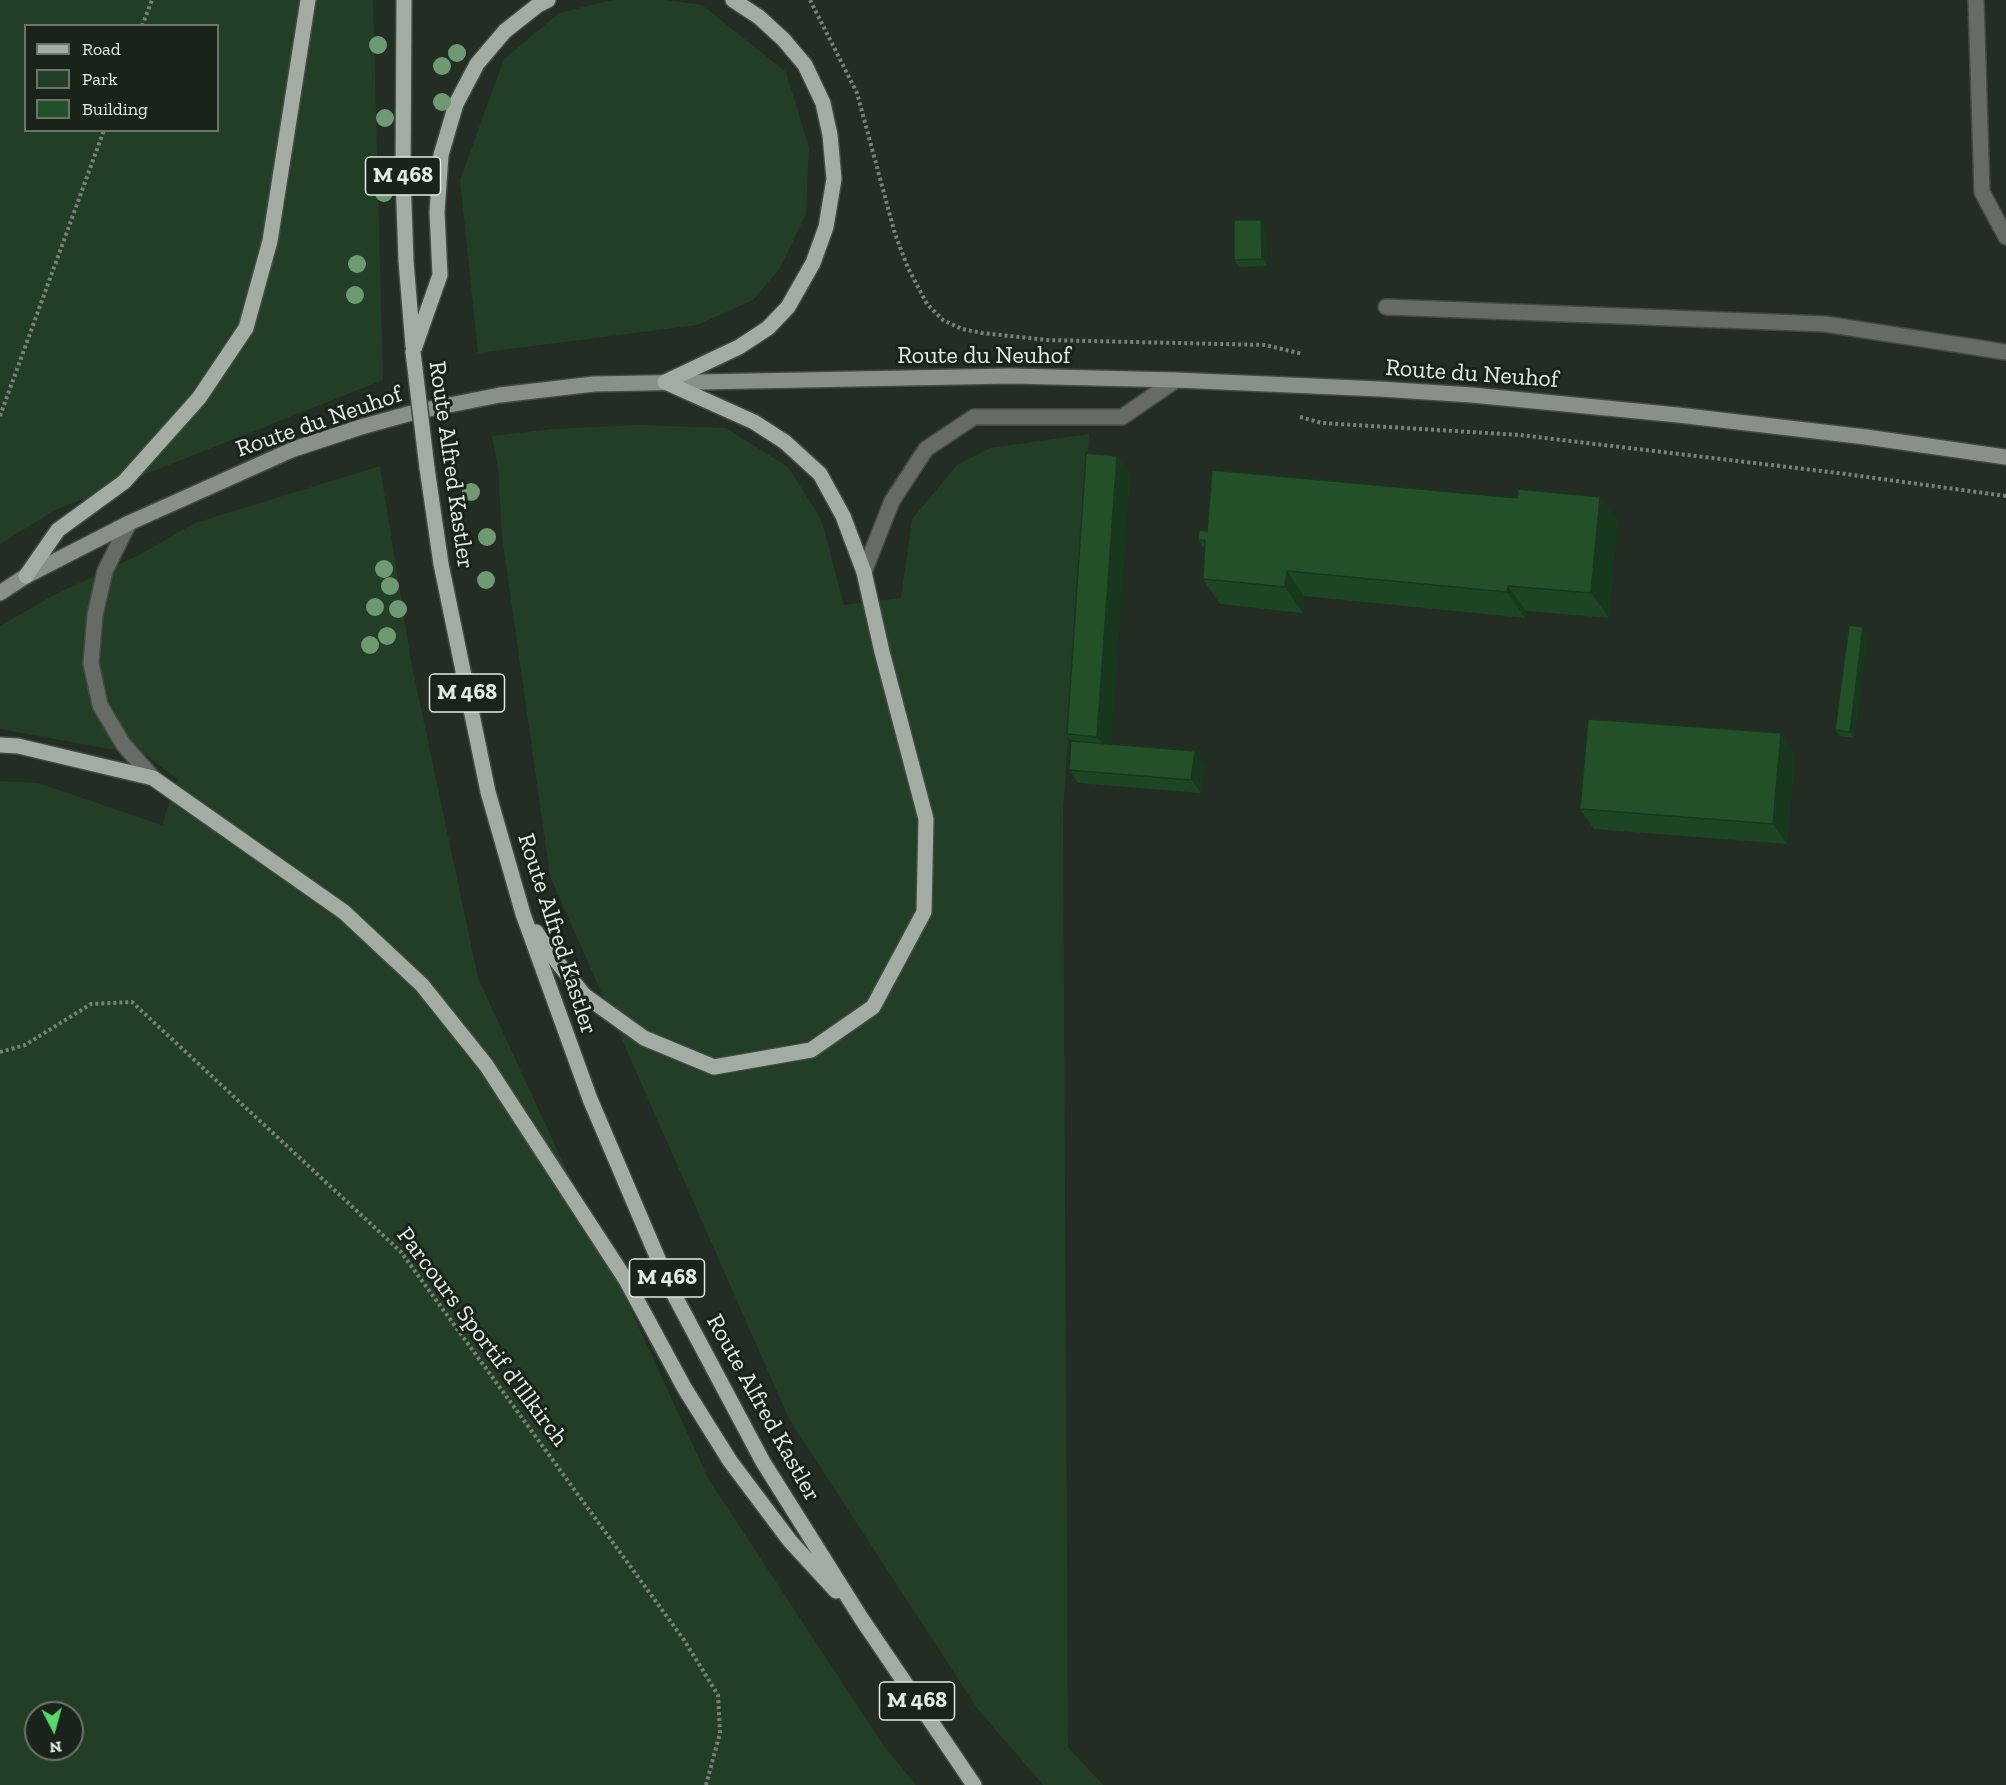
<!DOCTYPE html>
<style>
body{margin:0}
#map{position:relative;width:2006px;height:1785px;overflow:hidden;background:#232d24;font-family:"Zilla Slab",serif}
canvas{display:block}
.legend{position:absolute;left:24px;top:24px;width:195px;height:108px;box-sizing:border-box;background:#1a231a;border:2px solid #6b736b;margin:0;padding:8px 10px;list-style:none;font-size:18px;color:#e4eae4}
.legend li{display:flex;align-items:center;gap:12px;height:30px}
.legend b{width:30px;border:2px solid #6b736b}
.north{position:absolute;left:24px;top:1701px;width:60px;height:60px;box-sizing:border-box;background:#1a231a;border:2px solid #6b736b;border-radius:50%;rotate:174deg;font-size:16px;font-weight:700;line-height:24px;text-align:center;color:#e4eae4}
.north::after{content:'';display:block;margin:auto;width:21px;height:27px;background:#5bd56e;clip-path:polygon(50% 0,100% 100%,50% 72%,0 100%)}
</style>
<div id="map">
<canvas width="2006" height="1785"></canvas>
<ul class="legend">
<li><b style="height:8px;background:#a2aca2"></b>Road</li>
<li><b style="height:16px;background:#233e26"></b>Park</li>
<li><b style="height:16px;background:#235029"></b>Building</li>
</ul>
<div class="north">N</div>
</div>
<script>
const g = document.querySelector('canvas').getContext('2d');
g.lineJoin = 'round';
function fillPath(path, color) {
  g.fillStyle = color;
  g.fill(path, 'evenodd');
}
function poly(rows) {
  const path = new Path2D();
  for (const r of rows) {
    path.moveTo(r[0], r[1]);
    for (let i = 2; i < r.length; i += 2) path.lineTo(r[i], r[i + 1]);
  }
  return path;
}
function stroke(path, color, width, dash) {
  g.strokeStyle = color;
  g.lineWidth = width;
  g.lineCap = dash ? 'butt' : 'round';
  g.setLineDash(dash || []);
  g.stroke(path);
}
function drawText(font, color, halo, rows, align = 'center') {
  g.font = font + ' "Zilla Slab",serif';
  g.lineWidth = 6;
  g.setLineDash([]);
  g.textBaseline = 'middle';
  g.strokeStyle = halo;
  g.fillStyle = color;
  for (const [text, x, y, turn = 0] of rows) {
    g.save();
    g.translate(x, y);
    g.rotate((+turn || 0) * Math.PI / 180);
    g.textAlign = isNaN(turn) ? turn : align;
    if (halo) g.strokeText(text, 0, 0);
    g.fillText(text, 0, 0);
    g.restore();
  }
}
fillPath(poly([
 [0,0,373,0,383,380,55,510,0,544],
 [26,26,218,26,218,130,26,130],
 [613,0,666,0,702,5,786,72,809,148,806,214,780,268,753,300,697,325,478,353,460,180,504,59,559,13],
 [638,425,726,428,788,467,821,519,844,605,901,598,912,519,958,464,990,448,1089,434,1063,813,1068,1747,1103,1785,1043,1785,977,1708,789,1419,550,876,502,536,498,468,492,436,552,429],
 [380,466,411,661,478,978,709,1480,884,1746,916,1785,0,1785,0,781,38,783,162,825,177,779,145,754,104,748,0,729,0,626,54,595,137,556,195,523],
 [36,1713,72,1713,72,1749,36,1749]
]), '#233e26');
const lane = poly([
 [1976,0,1982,192,2006,237],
 [1386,307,1825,324,2006,352],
 [129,523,105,571,95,615,91,663,100,705,123,744,153,778],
 [864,572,892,501,926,449,974,417,1122,417,1176,380]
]);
const secondary = poly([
 [0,593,26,576,129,523,294,449,361,427,419,411,500,395,594,384,1011,376,1176,380,1380,389,1472,395,1678,415,1866,437,2006,457]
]);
const primary = poly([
 [404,0,403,176,406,261,413,346],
 [413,352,440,275,437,212,441,155,456,104,477,64,505,31,538,5,548,0],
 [665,382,739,347,768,328,788,307,813,263,826,227,834,179,830,135,823,103,805,65,784,40,759,17,733,0],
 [427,468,441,564,488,792,523,914,590,1099,670,1287,763,1462,861,1618,974,1785],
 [26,576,58,530,124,482,199,398,246,328,270,241,308,0],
 [0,745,18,746,153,778,344,912,422,985,486,1065,626,1280,685,1389,730,1461,790,1541,836,1591],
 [536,932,558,963,584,995,644,1038,714,1067,811,1050,873,1007,924,912,926,819,882,652,864,572,843,516,820,474,785,442,754,422,665,382]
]);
stroke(lane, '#424b43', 18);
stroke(secondary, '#424b43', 18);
stroke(primary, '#424b43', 18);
stroke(poly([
 [810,0,857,93,895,234,908,268,927,304,943,320,962,329,982,333,1047,340,1265,345,1303,354],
 [142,26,152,0],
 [0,416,104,130],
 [1300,417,1322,423,1520,435,1838,473,2006,496],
 [0,1052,25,1045,91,1004,132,1002,401,1252,684,1640,718,1695,720,1733,706,1785]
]), '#788078', 4, [3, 3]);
stroke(lane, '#666b66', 15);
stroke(secondary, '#889088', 15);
stroke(primary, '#a2aca2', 15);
const primaryBridge = poly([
 [413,352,427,468]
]);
stroke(primaryBridge, '#424b43', 18, []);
stroke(primaryBridge, '#a2aca2', 15);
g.fillStyle = '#6e9972';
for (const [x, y] of [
 [378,45],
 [457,53],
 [442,66],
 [442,102],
 [385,118],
 [384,193],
 [357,264],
 [355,295],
 [471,492],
 [487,537],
 [384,569],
 [486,580],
 [390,586],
 [375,607],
 [398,609],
 [387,636],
 [370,645]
]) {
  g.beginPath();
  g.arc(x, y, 9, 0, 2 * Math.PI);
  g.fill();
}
fillPath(poly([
 [1266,226,1267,266,1239,267,1234,260],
 [1117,456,1130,475,1111,744,1204,764,1201,793,1078,783,1069,770,1071,741,1067,734],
 [1600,497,1618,522,1609,618,1526,611,1525,618,1304,596,1303,613,1220,604,1203,579,1205,549,1198,540,1207,531,1517,498],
 [1868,634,1854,738,1840,736,1835,730],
 [1795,753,1787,844,1594,829,1580,809]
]), '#1e4523');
fillPath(poly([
 [1261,220,1266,226,1267,266,1262,259],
 [1117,456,1130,475,1111,756,1097,737],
 [1600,497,1618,522,1609,618,1591,593],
 [1287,571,1304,596,1303,613,1285,587],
 [1508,586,1526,611,1525,618,1507,592],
 [1863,627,1868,634,1854,738,1850,732],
 [1781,733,1795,753,1787,844,1773,824],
 [1195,751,1204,764,1201,793,1191,780]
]), '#18381d');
const building = poly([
 [1234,220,1261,220,1262,259,1234,260,1234,220],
 [1086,453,1117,456,1097,737,1067,734,1086,453],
 [1212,470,1517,498,1518,489,1600,497,1591,593,1508,586,1507,592,1287,571,1285,587,1203,579,1205,540,1198,540,1199,530,1207,531,1212,470],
 [1849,625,1863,627,1850,732,1835,730,1849,625],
 [1588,719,1781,733,1773,824,1580,809,1588,719],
 [1071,741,1195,751,1191,780,1069,770,1071,741]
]);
fillPath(building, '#235029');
stroke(building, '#18381d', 1.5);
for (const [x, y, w] of [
 [403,176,75],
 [467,693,75],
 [667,1278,75],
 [917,1701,75]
]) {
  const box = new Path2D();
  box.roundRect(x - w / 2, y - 19, w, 38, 4.5);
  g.fillStyle = '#1a231a';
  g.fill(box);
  stroke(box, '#e4eae4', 1.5);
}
drawText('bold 22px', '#e4eae4', null, [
 ["M 468",403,176],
 ["M 468",467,693],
 ["M 468",667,1278],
 ["M 468",917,1701]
]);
drawText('24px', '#e4eae4', '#1a231a', [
 ["Route du Neuhof",984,356],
 ["Route du Neuhof",1472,374,4],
 ["Route du Neuhof",319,422,-19],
 ["Route Alfred Kastler",451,465,82],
 ["Route Alfred Kastler",557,934,72],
 ["Parcours Sportif d'Illkirch",482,1337,53],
 ["Route Alfred Kastler",763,1408,61]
]);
</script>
